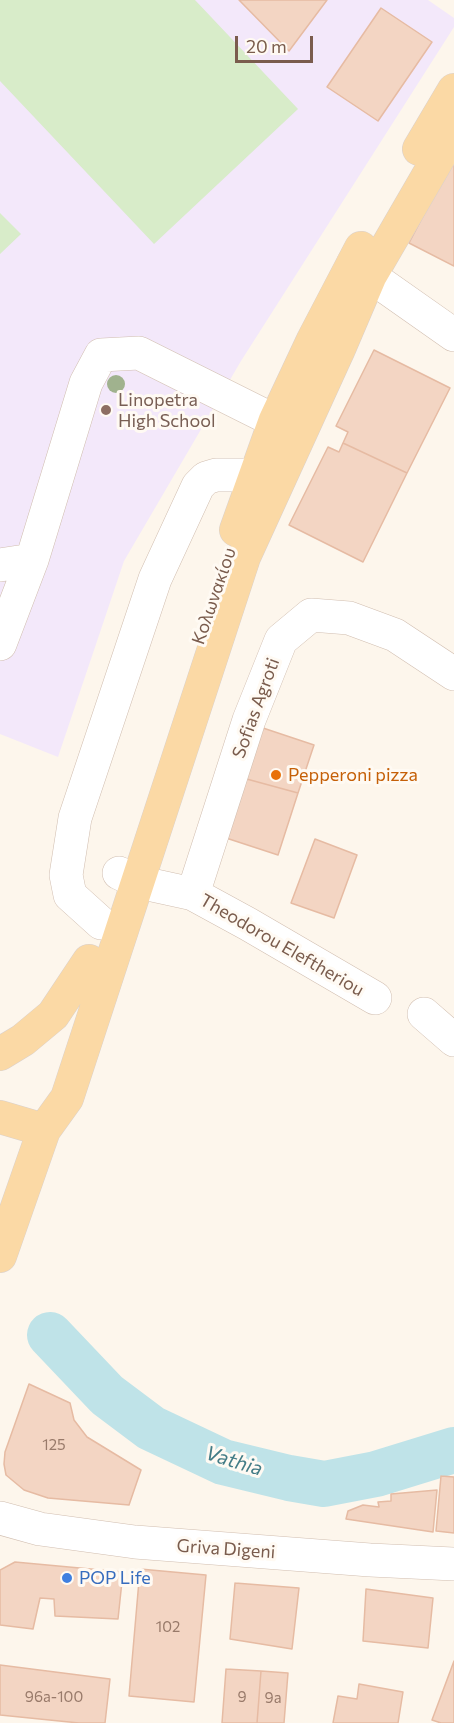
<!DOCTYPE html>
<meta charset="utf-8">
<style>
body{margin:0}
#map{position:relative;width:454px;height:1723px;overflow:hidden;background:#fdf6ec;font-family:Commissioner,sans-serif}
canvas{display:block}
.scale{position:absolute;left:235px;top:36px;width:78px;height:27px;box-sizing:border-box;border:3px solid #7a5c4d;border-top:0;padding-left:8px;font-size:18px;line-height:21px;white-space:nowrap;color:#7a5c4d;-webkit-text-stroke:4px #fffaf3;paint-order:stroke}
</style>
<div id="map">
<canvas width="454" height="1723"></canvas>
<div class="scale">20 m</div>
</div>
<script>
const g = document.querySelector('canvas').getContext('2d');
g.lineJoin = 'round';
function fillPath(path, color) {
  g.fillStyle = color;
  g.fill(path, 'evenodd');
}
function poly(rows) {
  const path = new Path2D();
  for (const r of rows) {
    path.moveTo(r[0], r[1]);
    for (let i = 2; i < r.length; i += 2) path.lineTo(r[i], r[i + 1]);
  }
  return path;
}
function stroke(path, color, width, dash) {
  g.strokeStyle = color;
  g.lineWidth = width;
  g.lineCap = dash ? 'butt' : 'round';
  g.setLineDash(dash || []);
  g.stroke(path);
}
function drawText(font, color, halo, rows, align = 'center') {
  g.font = font + ' Commissioner,sans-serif';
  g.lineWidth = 6;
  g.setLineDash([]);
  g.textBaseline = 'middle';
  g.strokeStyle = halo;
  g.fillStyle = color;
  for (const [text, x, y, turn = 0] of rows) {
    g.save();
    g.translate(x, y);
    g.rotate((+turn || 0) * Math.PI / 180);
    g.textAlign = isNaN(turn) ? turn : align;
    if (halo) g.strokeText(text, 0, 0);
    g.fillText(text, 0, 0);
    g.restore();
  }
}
fillPath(poly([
 [0,0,428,0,454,18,454,27,241,361,124,561,58,757,0,734]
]), '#f3e8fa');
fillPath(poly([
 [0,0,195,0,298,109,154,244,0,81],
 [0,213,21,234,0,254]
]), '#d8ecc9');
stroke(poly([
 [50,1335,107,1395,151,1428,223,1462,289,1478,324,1484,376,1474,454,1450]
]), '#bfe3e8', 46);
const building = poly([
 [239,0,327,0,289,51,239,0],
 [381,8,432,42,378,121,327,87,381,8],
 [454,157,454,266,409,243,454,157],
 [374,350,450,388,407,473,343,443,348,432,336,426,374,350],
 [343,443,407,473,363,562,289,525,328,447,339,452,343,443],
 [260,727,314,745,298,793,243,778,260,727],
 [243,778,298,793,278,855,223,837,243,778],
 [315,839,357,855,334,918,291,903,315,839],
 [29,1384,70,1403,74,1420,87,1437,141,1470,129,1505,48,1498,24,1490,6,1475,4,1464,5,1452,29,1384],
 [441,1476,454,1477,454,1533,436,1531,441,1476],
 [437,1490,433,1532,346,1519,348,1511,363,1505,379,1507,378,1502,391,1501,391,1494,437,1490],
 [15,1562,123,1572,118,1619,55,1616,54,1599,40,1598,33,1629,0,1625,0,1570,15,1562],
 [140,1569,206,1575,194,1702,129,1696,140,1569],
 [235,1583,299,1588,292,1649,230,1639,235,1583],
 [366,1589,433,1598,428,1648,363,1641,366,1589],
 [454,1661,454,1723,441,1723,432,1720,454,1661],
 [0,1665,110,1679,105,1723,79,1723,0,1715,0,1665],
 [226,1669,261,1671,257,1723,222,1723,226,1669],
 [261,1671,288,1673,284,1723,257,1723,261,1671],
 [359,1684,403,1692,398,1723,333,1723,338,1696,357,1699,359,1684]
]);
fillPath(building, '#f3d5c3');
stroke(building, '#e6bba3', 1.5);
const minor = poly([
 [353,264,454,335],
 [0,565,32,560],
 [0,644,32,560,86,383,101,355,139,353,275,421],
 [119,873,138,882,193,894,248,924,375,998],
 [193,894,249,720,281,640,311,615,349,618,395,635,454,674],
 [101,923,70,895,66,875,75,818,155,579,198,486,206,478,216,475,255,475],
 [424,1014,454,1040],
 [0,1518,40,1529,135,1542,370,1560,454,1564]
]);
const major = poly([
 [419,149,454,90],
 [236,530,275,421,313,340,361,248],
 [0,1054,23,1040,53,1015,89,961],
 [0,1117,44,1130],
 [0,1256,44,1130,67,1098,244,557,338,351,370,276,454,131]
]);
stroke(minor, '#d1beb0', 34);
stroke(major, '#dad1cd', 34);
stroke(minor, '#fff', 33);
stroke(major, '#fbd9a5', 33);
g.fillStyle = '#a0b28e';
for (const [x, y] of [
 [116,384]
]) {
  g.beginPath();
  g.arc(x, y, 9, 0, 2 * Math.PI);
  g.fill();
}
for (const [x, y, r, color] of [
 [106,410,6,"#8d6e63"],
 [276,775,6,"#e8710a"],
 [67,1578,6,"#3f7fe0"]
]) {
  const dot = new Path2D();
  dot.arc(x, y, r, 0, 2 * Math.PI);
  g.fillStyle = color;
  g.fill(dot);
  stroke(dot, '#fffaf3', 2);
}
drawText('15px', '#987a6a', null, [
 ["125",54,1445],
 ["102",168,1627],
 ["96a-100",54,1697],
 ["9",242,1697],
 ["9a",273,1698]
]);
drawText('18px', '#785e54', '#fffaf3', [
 ["Linopetra",118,400],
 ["High School",118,421]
], 'left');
drawText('18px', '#7a5c4d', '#fffaf3', [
 ["Κολωνακίου",214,596,-71],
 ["Sofias Agroti",256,708,-70],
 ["Theodorou Eleftheriou",282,945,30],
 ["Griva Digeni",226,1549,4]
]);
drawText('18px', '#c56008', '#fffaf3', [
 ["Pepperoni pizza",288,775]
], 'left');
drawText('18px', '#366cbe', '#fffaf3', [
 ["POP Life",79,1578]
], 'left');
drawText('italic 20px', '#437c86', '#fffaf3', [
 ["Vathia",234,1461,17]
]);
</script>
